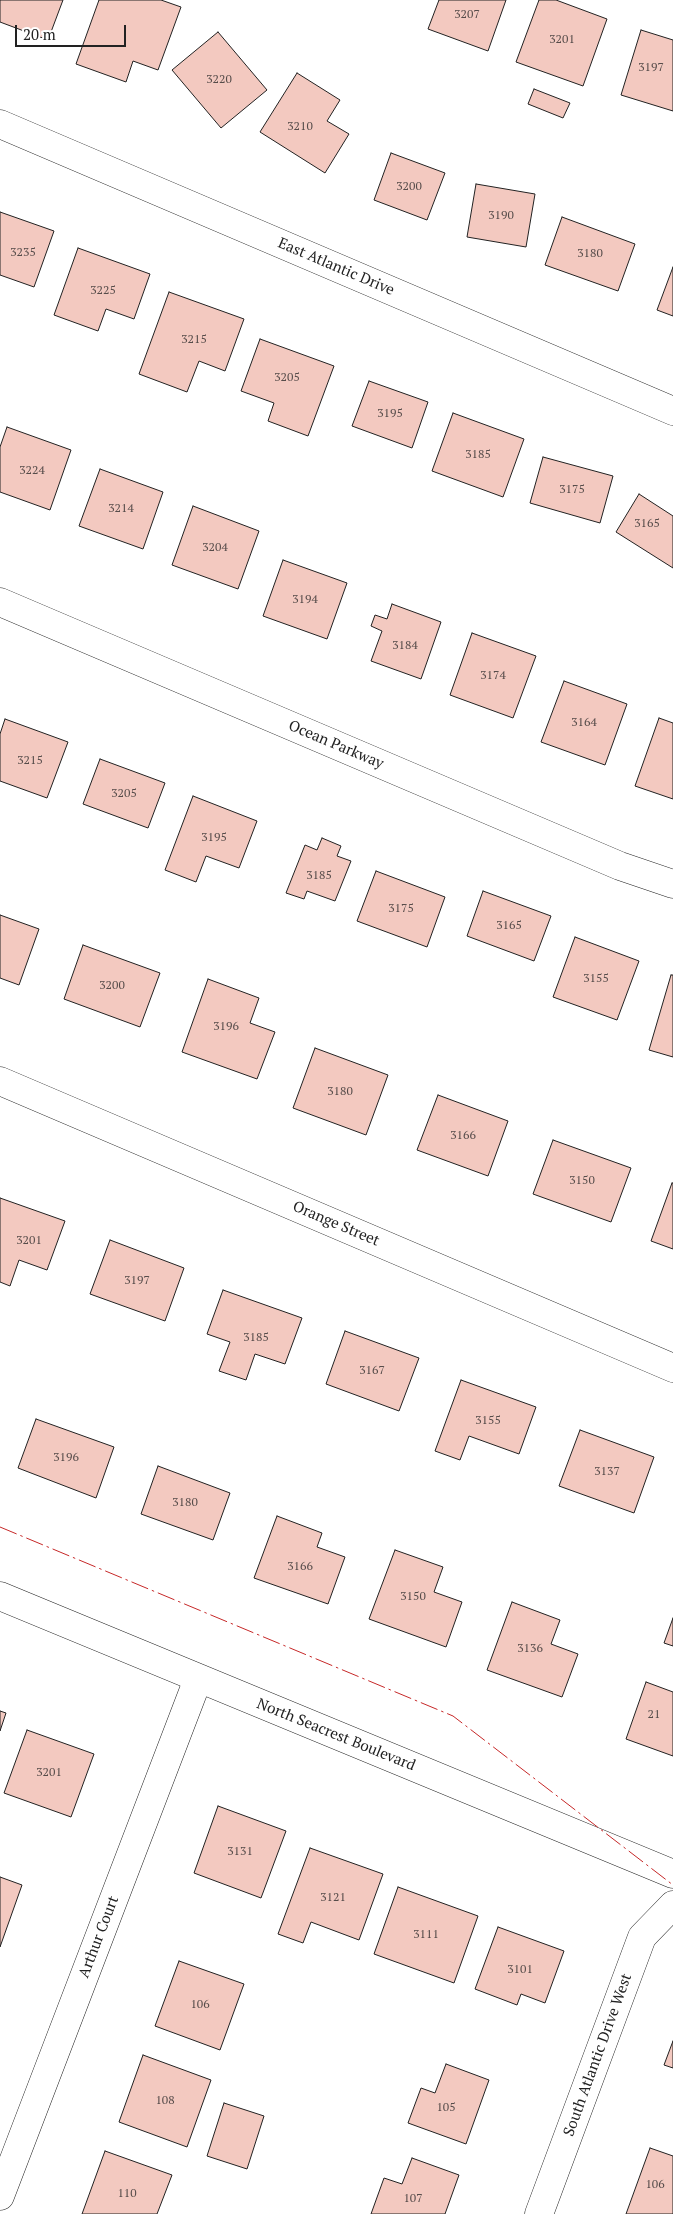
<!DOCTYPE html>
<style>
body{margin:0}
#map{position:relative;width:673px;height:2214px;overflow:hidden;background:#fff;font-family:"PT Serif",serif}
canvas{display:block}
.scale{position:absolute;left:15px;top:25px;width:111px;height:22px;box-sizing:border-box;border:2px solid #222;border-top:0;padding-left:6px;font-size:15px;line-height:18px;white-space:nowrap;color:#222;-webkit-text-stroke:4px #fff;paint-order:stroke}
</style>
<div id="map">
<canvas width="673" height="2214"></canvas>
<div class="scale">20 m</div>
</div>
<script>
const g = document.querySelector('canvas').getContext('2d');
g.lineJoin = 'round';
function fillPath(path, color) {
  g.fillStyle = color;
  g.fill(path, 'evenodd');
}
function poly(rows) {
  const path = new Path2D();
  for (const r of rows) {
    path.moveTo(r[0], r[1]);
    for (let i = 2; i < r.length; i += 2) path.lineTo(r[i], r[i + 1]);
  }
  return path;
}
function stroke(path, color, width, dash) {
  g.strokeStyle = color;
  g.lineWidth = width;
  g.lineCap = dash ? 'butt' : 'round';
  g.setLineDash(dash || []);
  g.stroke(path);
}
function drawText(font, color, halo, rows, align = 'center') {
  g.font = font + ' "PT Serif",serif';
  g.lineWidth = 4;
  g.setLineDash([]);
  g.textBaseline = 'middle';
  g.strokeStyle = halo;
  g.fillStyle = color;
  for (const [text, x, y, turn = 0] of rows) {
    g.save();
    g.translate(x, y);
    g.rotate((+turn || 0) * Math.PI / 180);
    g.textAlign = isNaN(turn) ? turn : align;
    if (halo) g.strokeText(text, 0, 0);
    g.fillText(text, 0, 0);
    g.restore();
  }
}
const building = poly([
 [0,0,63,0,48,40,0,22,0,0],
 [99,0,161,0,181,7,158,70,133,61,126,82,76,64,99,0],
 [439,0,506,0,488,51,428,29,439,0],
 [539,0,556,0,607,19,583,86,516,62,539,0],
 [641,30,673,40,673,111,621,95,641,30],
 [218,32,267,90,221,128,172,70,218,32],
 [297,73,340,100,327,121,349,134,325,173,260,132,297,73],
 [534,89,570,103,563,118,528,104,534,89],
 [391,153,445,173,427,220,374,200,391,153],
 [476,184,535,194,526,247,467,237,476,184],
 [0,212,54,231,34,287,0,275,0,212],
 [562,217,635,244,618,291,545,265,562,217],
 [78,248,150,274,134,319,106,309,98,331,54,315,78,248],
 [673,267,673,316,657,310,673,267],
 [169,292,244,319,225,371,199,361,187,392,139,374,169,292],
 [260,339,334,366,308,436,268,421,274,403,241,391,260,339],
 [369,381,428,402,412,448,352,426,369,381],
 [453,413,524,439,503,497,432,471,453,413],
 [7,427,71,450,50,510,0,492,0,447,7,427],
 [543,457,613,476,600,523,530,503,543,457],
 [100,469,163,492,143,549,79,526,100,469],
 [639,494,673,516,673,568,616,532,639,494],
 [193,506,259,531,238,589,172,565,193,506],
 [283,560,347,583,327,639,263,616,283,560],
 [392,604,441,622,421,679,371,661,382,631,371,626,375,615,387,619,392,604],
 [472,633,536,656,513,718,450,695,472,633],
 [564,681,627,704,605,765,541,742,564,681],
 [659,718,673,723,673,799,635,786,659,718],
 [5,719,68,742,47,798,0,781,0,734,5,719],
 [100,759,165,783,148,828,83,804,100,759],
 [193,796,257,821,239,868,206,856,196,882,165,870,193,796],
 [322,838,341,846,337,856,351,861,335,901,307,891,304,899,286,893,305,845,317,850,322,838],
 [376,871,445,897,427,947,357,921,376,871],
 [483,891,551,916,534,961,467,936,483,891],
 [0,915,39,929,19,985,0,978,0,915],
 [575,937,639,961,617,1020,553,997,575,937],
 [83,945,160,973,140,1027,64,999,83,945],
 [671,975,673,975,673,1057,649,1050,671,975],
 [208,979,259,998,250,1023,275,1032,257,1079,182,1052,208,979],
 [315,1048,388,1075,366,1135,293,1108,315,1048],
 [438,1095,508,1121,488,1176,417,1150,438,1095],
 [553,1140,631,1168,611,1222,533,1194,553,1140],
 [672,1183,673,1183,673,1249,651,1241,672,1183],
 [0,1198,65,1221,47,1270,19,1260,10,1286,0,1282,0,1198],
 [110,1240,184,1268,165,1321,90,1294,110,1240],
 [223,1290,302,1318,285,1364,255,1354,246,1380,219,1371,230,1342,207,1334,223,1290],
 [345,1331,419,1358,399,1411,326,1384,345,1331],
 [461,1380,536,1407,519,1454,469,1436,460,1460,435,1451,461,1380],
 [36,1419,114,1447,96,1498,18,1468,36,1419],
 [580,1430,654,1457,634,1513,559,1486,580,1430],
 [158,1466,230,1493,213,1540,141,1514,158,1466],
 [277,1516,322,1533,317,1547,345,1557,328,1604,254,1578,277,1516],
 [395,1550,443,1567,434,1592,462,1602,446,1647,369,1619,395,1550],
 [512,1602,560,1620,551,1644,578,1654,562,1697,487,1670,512,1602],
 [673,1618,673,1646,664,1643,673,1618],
 [646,1682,673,1692,673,1756,626,1739,646,1682],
 [0,1711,6,1713,0,1731,0,1711],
 [27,1730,94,1754,71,1817,4,1793,27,1730],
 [218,1806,286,1831,261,1898,194,1873,218,1806],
 [310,1848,383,1874,359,1940,311,1922,303,1943,278,1934,310,1848],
 [0,1877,22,1885,0,1947,0,1877],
 [398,1887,478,1916,454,1983,374,1954,398,1887],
 [498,1927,564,1951,545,2003,521,1994,517,2005,475,1989,498,1927],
 [179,1961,244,1984,220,2050,155,2026,179,1961],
 [673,2041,673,2068,664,2065,673,2041],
 [143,2055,211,2080,187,2147,119,2122,143,2055],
 [446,2064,489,2080,466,2144,408,2123,421,2088,435,2093,446,2064],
 [224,2103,264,2116,247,2169,207,2156,224,2103],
 [650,2148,673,2156,673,2214,626,2214,650,2148],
 [105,2151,172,2175,157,2214,82,2214,105,2151],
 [412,2158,459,2175,445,2214,371,2214,384,2178,402,2184,412,2158]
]);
fillPath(building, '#f3c9c0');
stroke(building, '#222', 1);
const minor = poly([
 [0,124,673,411],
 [0,602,620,866,673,884],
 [0,1081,673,1368],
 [0,2196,198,1679],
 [539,2214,642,1937,673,1905]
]);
const tertiary = poly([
 [0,1596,673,1874]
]);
stroke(minor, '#222', 29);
stroke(tertiary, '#222', 29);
stroke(minor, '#fff', 28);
stroke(tertiary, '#fff', 28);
stroke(poly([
 [0,1527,453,1716,673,1885]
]), '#c62828', 1, [18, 4, 2.5, 4]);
drawText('12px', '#564c4a', null, [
 ["3207",467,15],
 ["3201",562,40],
 ["3197",651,68],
 ["3220",219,80],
 ["3210",300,127],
 ["3200",409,187],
 ["3190",501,216],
 ["3235",23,253],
 ["3180",590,254],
 ["3225",103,291],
 ["3215",194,340],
 ["3205",287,378],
 ["3195",390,414],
 ["3185",478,455],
 ["3224",32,471],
 ["3175",572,490],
 ["3214",121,509],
 ["3165",647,524],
 ["3204",215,548],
 ["3194",305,600],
 ["3184",405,646],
 ["3174",493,676],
 ["3164",584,723],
 ["3215",30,761],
 ["3205",124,794],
 ["3195",214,838],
 ["3185",319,876],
 ["3175",401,909],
 ["3165",509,926],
 ["3155",596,979],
 ["3200",112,986],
 ["3196",226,1027],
 ["3180",340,1092],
 ["3166",463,1136],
 ["3150",582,1181],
 ["3201",29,1241],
 ["3197",137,1281],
 ["3185",256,1338],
 ["3167",372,1371],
 ["3155",488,1421],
 ["3196",66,1458],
 ["3137",607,1472],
 ["3180",185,1503],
 ["3166",300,1567],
 ["3150",413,1597],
 ["3136",530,1649],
 ["21",654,1715],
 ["3201",49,1773],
 ["3131",240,1852],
 ["3121",333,1898],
 ["3111",426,1935],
 ["3101",520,1970],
 ["106",200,2005],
 ["108",165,2101],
 ["105",446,2108],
 ["106",655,2185],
 ["110",127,2194],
 ["107",413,2199]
]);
drawText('15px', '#222', '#fff', [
 ["East Atlantic Drive",336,267,23],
 ["Ocean Parkway",336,745,23],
 ["Orange Street",336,1224,23],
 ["North Seacrest Boulevard",336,1735,22],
 ["Arthur Court",99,1937,-69],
 ["South Atlantic Drive West",598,2055,-70]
]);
</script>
